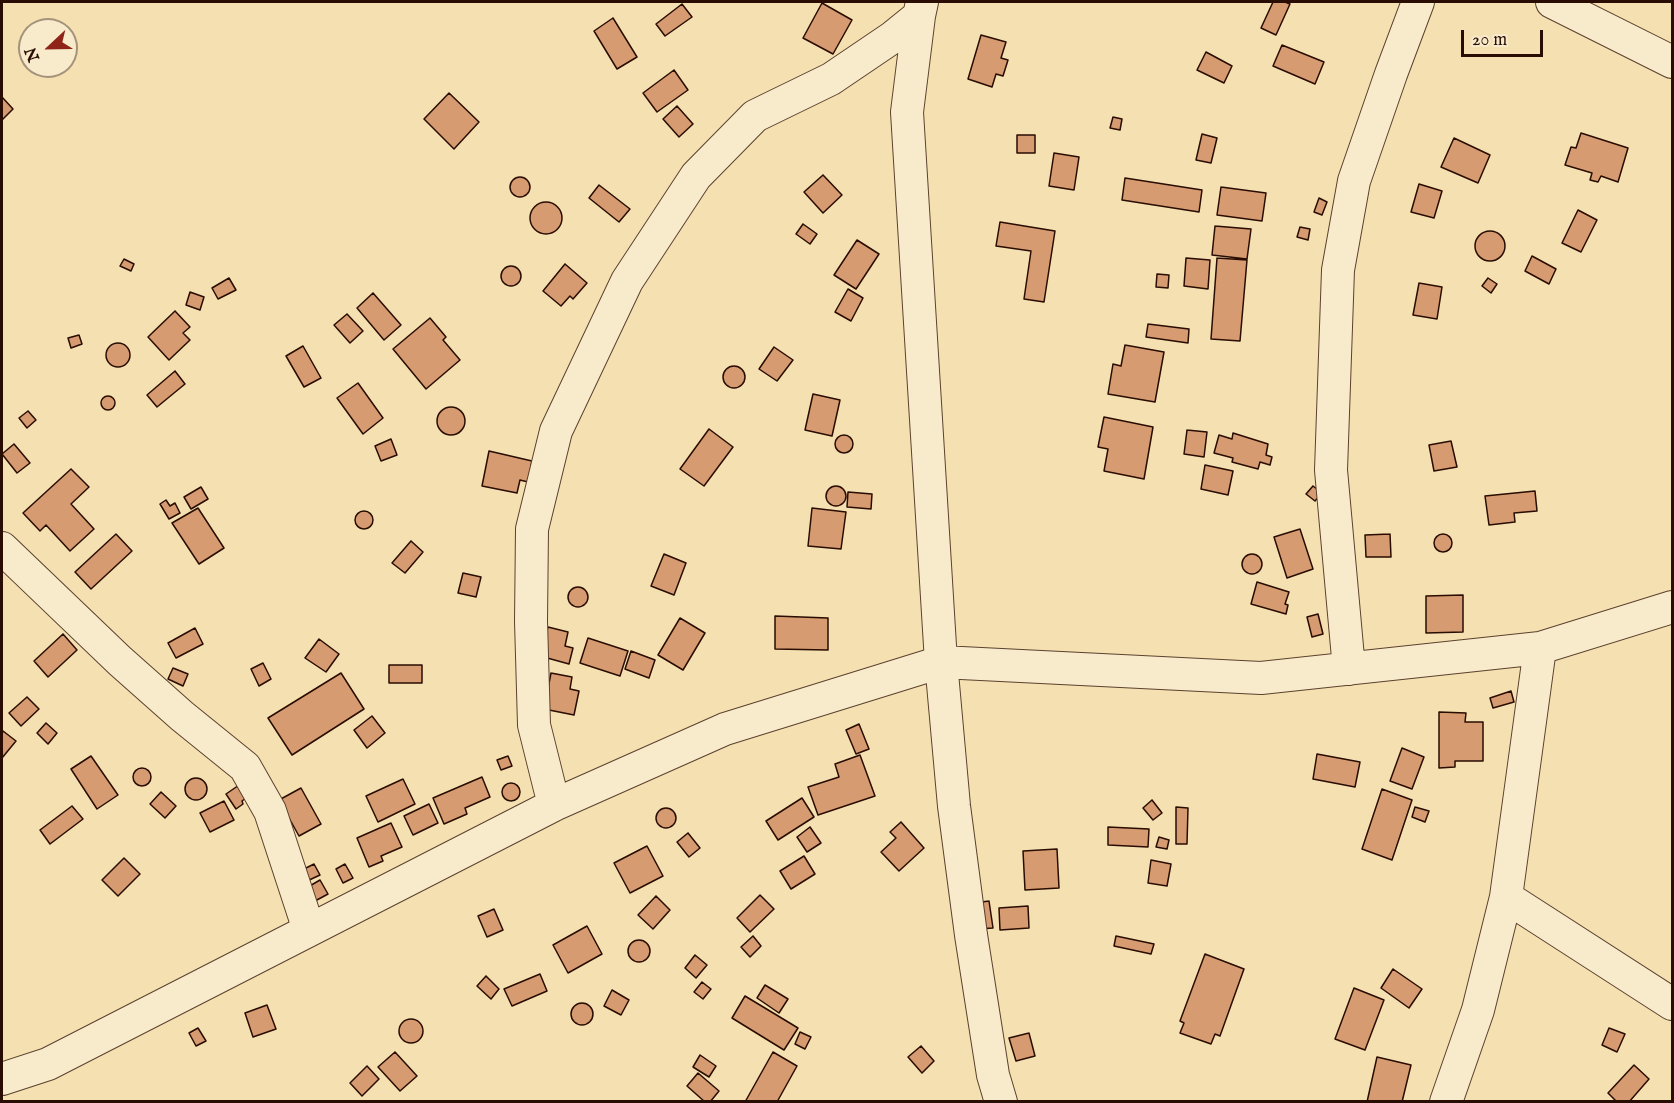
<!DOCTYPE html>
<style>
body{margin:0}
#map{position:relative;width:1674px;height:1103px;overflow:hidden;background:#f4e0b1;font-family:"IM FELL English",serif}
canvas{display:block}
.frame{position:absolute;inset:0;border:3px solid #290c02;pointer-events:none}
.north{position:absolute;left:18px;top:18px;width:60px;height:60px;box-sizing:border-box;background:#f8ebcc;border:2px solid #a5927b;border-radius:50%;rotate:248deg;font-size:16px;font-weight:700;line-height:24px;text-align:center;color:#290c02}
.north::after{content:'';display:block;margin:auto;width:21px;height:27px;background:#8f2418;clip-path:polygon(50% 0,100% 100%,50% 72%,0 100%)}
.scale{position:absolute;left:1461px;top:30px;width:82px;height:27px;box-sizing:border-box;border:3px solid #290c02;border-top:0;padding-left:8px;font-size:18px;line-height:21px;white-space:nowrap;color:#290c02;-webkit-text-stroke:4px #f8ebcc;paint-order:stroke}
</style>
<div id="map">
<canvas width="1674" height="1103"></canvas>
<div class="frame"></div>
<div class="north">N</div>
<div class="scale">20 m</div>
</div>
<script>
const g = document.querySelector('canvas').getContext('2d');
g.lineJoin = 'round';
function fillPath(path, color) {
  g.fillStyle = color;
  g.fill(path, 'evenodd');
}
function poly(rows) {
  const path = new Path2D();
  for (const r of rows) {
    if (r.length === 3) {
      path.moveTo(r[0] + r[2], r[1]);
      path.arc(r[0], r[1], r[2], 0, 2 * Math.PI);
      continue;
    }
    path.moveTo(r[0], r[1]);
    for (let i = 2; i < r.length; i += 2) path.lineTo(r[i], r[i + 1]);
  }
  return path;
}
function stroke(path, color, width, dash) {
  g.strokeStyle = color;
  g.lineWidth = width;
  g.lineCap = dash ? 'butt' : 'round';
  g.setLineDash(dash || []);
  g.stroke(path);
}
const building = poly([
 [1273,2,1285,2,1290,4,1276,35,1261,28,1273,2],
 [822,3,852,20,833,54,803,38,822,3],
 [682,4,692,17,665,36,656,24,682,4],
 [613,18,637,57,617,69,594,31,613,18],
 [981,35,1006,42,1001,58,1008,60,1003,76,996,74,992,87,968,79,981,35],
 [1282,45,1324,62,1315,84,1273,66,1282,45],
 [1206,52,1232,66,1224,83,1197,70,1206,52],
 [674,70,688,90,657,112,643,93,674,70],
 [449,93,479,122,454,149,424,119,449,93],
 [2,97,13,109,2,120,2,97],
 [677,106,693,124,679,137,663,119,677,106],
 [1113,117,1122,119,1120,130,1110,128,1113,117],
 [1581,133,1628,148,1618,182,1601,176,1598,182,1590,180,1592,173,1565,165,1571,147,1576,148,1581,133],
 [1202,134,1217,138,1211,163,1196,160,1202,134],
 [1017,135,1035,135,1035,153,1017,153,1017,135],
 [1454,138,1490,155,1478,183,1441,167,1454,138],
 [1054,153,1079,157,1074,190,1049,186,1054,153],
 [823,175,842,195,823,213,804,192,823,175],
 [520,187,10],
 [1125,178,1202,190,1199,212,1122,200,1125,178],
 [1419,184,1442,191,1434,218,1411,212,1419,184],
 [599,185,630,209,619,222,589,198,599,185],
 [1221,187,1266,193,1262,221,1217,215,1221,187],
 [1319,198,1327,202,1322,215,1314,212,1319,198],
 [546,218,16],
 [1578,210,1597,220,1581,252,1562,243,1578,210],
 [1000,222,1055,231,1044,302,1024,299,1031,251,996,246,1000,222],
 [803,224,817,234,810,244,796,234,803,224],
 [1215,226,1251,229,1247,259,1212,255,1215,226],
 [1300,227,1310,229,1308,240,1297,237,1300,227],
 [1490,246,15],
 [857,240,879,254,856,289,834,275,857,240],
 [1532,256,1556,269,1549,284,1525,271,1532,256],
 [1186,258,1210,260,1208,289,1184,286,1186,258],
 [1217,258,1247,260,1240,341,1211,339,1217,258],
 [124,259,134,264,131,271,120,266,124,259],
 [565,264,587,283,573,299,570,296,561,306,543,291,565,264],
 [511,276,10],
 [1157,274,1169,275,1168,288,1156,287,1157,274],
 [229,278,236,290,218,299,212,288,229,278],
 [1488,278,1497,284,1491,293,1482,286,1488,278],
 [1419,283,1442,287,1437,319,1413,315,1419,283],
 [848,289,863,298,851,321,835,312,848,289],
 [190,292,204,297,200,310,186,305,190,292],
 [373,293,401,325,384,340,357,308,373,293],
 [175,311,190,327,183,333,190,340,169,360,148,337,175,311],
 [347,314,363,331,350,343,334,325,347,314],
 [430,318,446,337,443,340,460,360,426,389,393,349,430,318],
 [1148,324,1189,329,1188,343,1146,337,1148,324],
 [79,335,82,344,71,348,68,338,79,335],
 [118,355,12],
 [1125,345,1164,352,1155,402,1108,394,1113,364,1121,366,1125,345],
 [303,346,321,378,304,387,286,356,303,346],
 [774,347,793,360,777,381,759,369,774,347],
 [734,377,11],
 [175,371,185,384,157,407,147,395,175,371],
 [358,383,383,418,363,434,337,398,358,383],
 [813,394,840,400,832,436,805,430,813,394],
 [108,403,7],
 [451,421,14],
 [28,411,36,420,27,428,19,418,28,411],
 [1104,417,1153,427,1144,479,1104,471,1108,449,1098,447,1104,417],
 [709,429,733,447,704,486,680,469,709,429],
 [1187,430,1207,432,1204,457,1184,454,1187,430],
 [1233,433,1268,444,1266,455,1272,457,1270,465,1260,462,1258,469,1232,462,1233,458,1214,453,1219,435,1232,439,1233,433],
 [844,444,9],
 [391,439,397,455,381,461,375,446,391,439],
 [1451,441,1457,467,1434,471,1429,445,1451,441],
 [14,444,30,463,17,473,2,454,14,444],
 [489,451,532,461,528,482,520,480,517,493,482,486,489,451],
 [1205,465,1233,471,1228,495,1201,489,1205,465],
 [71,469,89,487,71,504,94,529,70,551,46,525,40,531,23,513,71,469],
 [836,496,10],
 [1313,486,1322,493,1315,501,1306,494,1313,486],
 [201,487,208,499,191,509,184,497,201,487],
 [1535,491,1537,511,1514,513,1515,522,1489,525,1485,496,1535,491],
 [848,492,872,494,871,509,847,507,848,492],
 [166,500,170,506,175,503,180,513,169,519,160,504,166,500],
 [198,508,224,548,199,564,172,523,198,508],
 [812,508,846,512,841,549,808,546,812,508],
 [364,520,9],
 [1300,529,1313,569,1287,578,1274,537,1300,529],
 [1443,543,9],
 [116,534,132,551,91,589,75,572,116,534],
 [1390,534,1391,557,1366,557,1365,535,1390,534],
 [411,541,423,552,405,573,392,563,411,541],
 [664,554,686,563,674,595,651,586,664,554],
 [1252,564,10],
 [463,573,481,577,476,597,458,593,463,573],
 [1257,582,1289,592,1285,604,1288,605,1286,614,1251,604,1257,582],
 [578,597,10],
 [1463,595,1463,632,1426,633,1426,596,1463,595],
 [1318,614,1323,634,1312,637,1307,617,1318,614],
 [775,616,828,618,828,650,775,649,775,616],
 [680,618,705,633,683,670,658,655,680,618],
 [548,627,568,632,565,646,573,648,569,664,540,656,548,627],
 [195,628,203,644,176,658,168,643,195,628],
 [63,634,77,650,48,677,34,661,63,634],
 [588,638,628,651,620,676,580,663,588,638],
 [319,639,339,654,326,672,305,658,319,639],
 [631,651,655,660,649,678,625,669,631,651],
 [263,663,271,679,259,686,251,669,263,663],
 [389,665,422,665,422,683,389,683,389,665],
 [173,668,188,674,183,686,168,679,173,668],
 [341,673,364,709,292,755,268,718,341,673],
 [551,673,572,677,570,689,579,691,574,715,544,709,551,673],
 [1511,691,1514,702,1493,708,1490,698,1511,691],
 [27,697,39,709,21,726,9,713,27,697],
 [1439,712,1466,713,1465,722,1483,722,1483,761,1455,761,1455,767,1439,768,1439,712],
 [372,716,385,733,367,748,354,730,372,716],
 [46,723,57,733,48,744,37,733,46,723],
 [859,724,869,749,856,754,846,730,859,724],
 [3,731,16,741,2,758,2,733,3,731],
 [1402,748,1424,757,1412,789,1390,781,1402,748],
 [1317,754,1360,762,1355,787,1313,779,1317,754],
 [860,755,875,796,818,815,808,787,839,777,835,764,860,755],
 [91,756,118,795,97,809,71,769,91,756],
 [508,756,512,766,501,770,497,760,508,756],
 [142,777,9],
 [482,777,490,797,465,808,467,814,444,824,433,798,482,777],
 [196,789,11],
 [403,779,415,804,378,822,366,796,403,779],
 [511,792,9],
 [242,783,250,795,242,801,243,804,236,809,226,794,242,783],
 [301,788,321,824,299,836,279,800,301,788],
 [1382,789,1412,800,1392,860,1362,849,1382,789],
 [161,792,176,806,165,818,150,804,161,792],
 [802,798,814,817,778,840,766,821,802,798],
 [1152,800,1162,813,1153,820,1143,808,1152,800],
 [224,801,234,820,210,832,200,813,224,801],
 [429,804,438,823,413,835,404,816,429,804],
 [72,806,83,819,50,844,40,830,72,806],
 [1176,807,1188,808,1187,844,1176,844,1176,807],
 [1415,807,1429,811,1425,822,1412,817,1415,807],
 [666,818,10],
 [901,822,924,848,899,871,881,852,896,838,890,832,901,822],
 [391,823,402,847,381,856,383,861,369,867,357,838,391,823],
 [810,827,821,843,807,852,797,837,810,827],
 [1108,827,1149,829,1148,847,1108,845,1108,827],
 [688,833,700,848,689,857,677,842,688,833],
 [1159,837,1169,840,1167,849,1156,847,1159,837],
 [647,846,663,876,630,893,614,863,647,846],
 [1057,849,1059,888,1025,890,1023,851,1057,849],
 [804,856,815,874,791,889,780,871,804,856],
 [124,858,140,874,118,896,102,880,124,858],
 [1151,860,1171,864,1167,886,1148,883,1151,860],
 [314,864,320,875,305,882,300,871,314,864],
 [345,864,353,878,343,883,336,869,345,864],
 [320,880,328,894,315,901,308,887,320,880],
 [760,895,774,909,750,932,737,918,760,895],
 [656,896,670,910,653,929,638,915,656,896],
 [989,901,993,928,977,929,974,903,989,901],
 [1028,906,1029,928,1000,930,999,908,1028,906],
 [494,909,503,930,487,937,478,916,494,909],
 [587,926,602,954,568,973,553,945,587,926],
 [753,936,761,946,750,957,741,947,753,936],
 [1116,936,1154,944,1151,954,1114,946,1116,936],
 [639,951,11],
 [1205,954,1244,969,1220,1036,1215,1034,1211,1044,1180,1033,1184,1023,1180,1021,1205,954],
 [695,955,707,965,696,978,685,968,695,955],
 [1393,969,1422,989,1409,1008,1381,988,1393,969],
 [540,974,547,991,512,1006,504,989,540,974],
 [486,976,499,989,491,999,477,986,486,976],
 [702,982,711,989,703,999,694,992,702,982],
 [765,985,788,999,779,1013,757,998,765,985],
 [1354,988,1384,1000,1365,1050,1335,1039,1354,988],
 [612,990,629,1000,621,1015,604,1006,612,990],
 [745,996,798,1028,784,1050,732,1018,745,996],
 [582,1014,11],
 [267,1005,276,1029,253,1037,245,1013,267,1005],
 [411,1031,12],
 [198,1028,206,1041,196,1046,189,1033,198,1028],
 [1609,1028,1625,1034,1617,1052,1602,1045,1609,1028],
 [800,1032,811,1037,805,1049,795,1044,800,1032],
 [1029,1033,1035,1056,1016,1061,1009,1038,1029,1033],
 [921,1046,934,1061,922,1073,908,1057,921,1046],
 [395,1052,417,1076,400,1091,378,1067,395,1052],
 [773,1052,797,1066,777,1102,745,1102,773,1052],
 [700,1055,716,1066,709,1077,693,1067,700,1055],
 [1377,1057,1411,1065,1402,1102,1367,1102,1377,1057],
 [1634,1065,1649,1079,1629,1102,1617,1102,1608,1093,1634,1065],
 [367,1066,379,1079,362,1096,350,1083,367,1066],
 [698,1073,719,1091,710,1102,705,1102,687,1086,698,1073]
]);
fillPath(building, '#d69b70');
stroke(building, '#290c02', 1.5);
const minor = poly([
 [922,2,919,16,907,112,941,662,954,806,971,935,993,1075,1001,1102],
 [1552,2,1672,62],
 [2,548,120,661,182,716,245,767,270,811,309,930],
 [1349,669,1331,470,1338,270,1354,181,1391,74,1418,2],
 [554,805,534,725,531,621,532,529,556,431,627,281,696,176,755,116,831,79,893,37,919,16],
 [1506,897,1672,1004],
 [2,1079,48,1064,554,805,725,729,941,662,1261,678,1540,648,1672,607],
 [1446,1102,1478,1010,1506,897,1540,648]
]);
stroke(minor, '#5c412e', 34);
stroke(minor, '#f8ebcc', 32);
</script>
